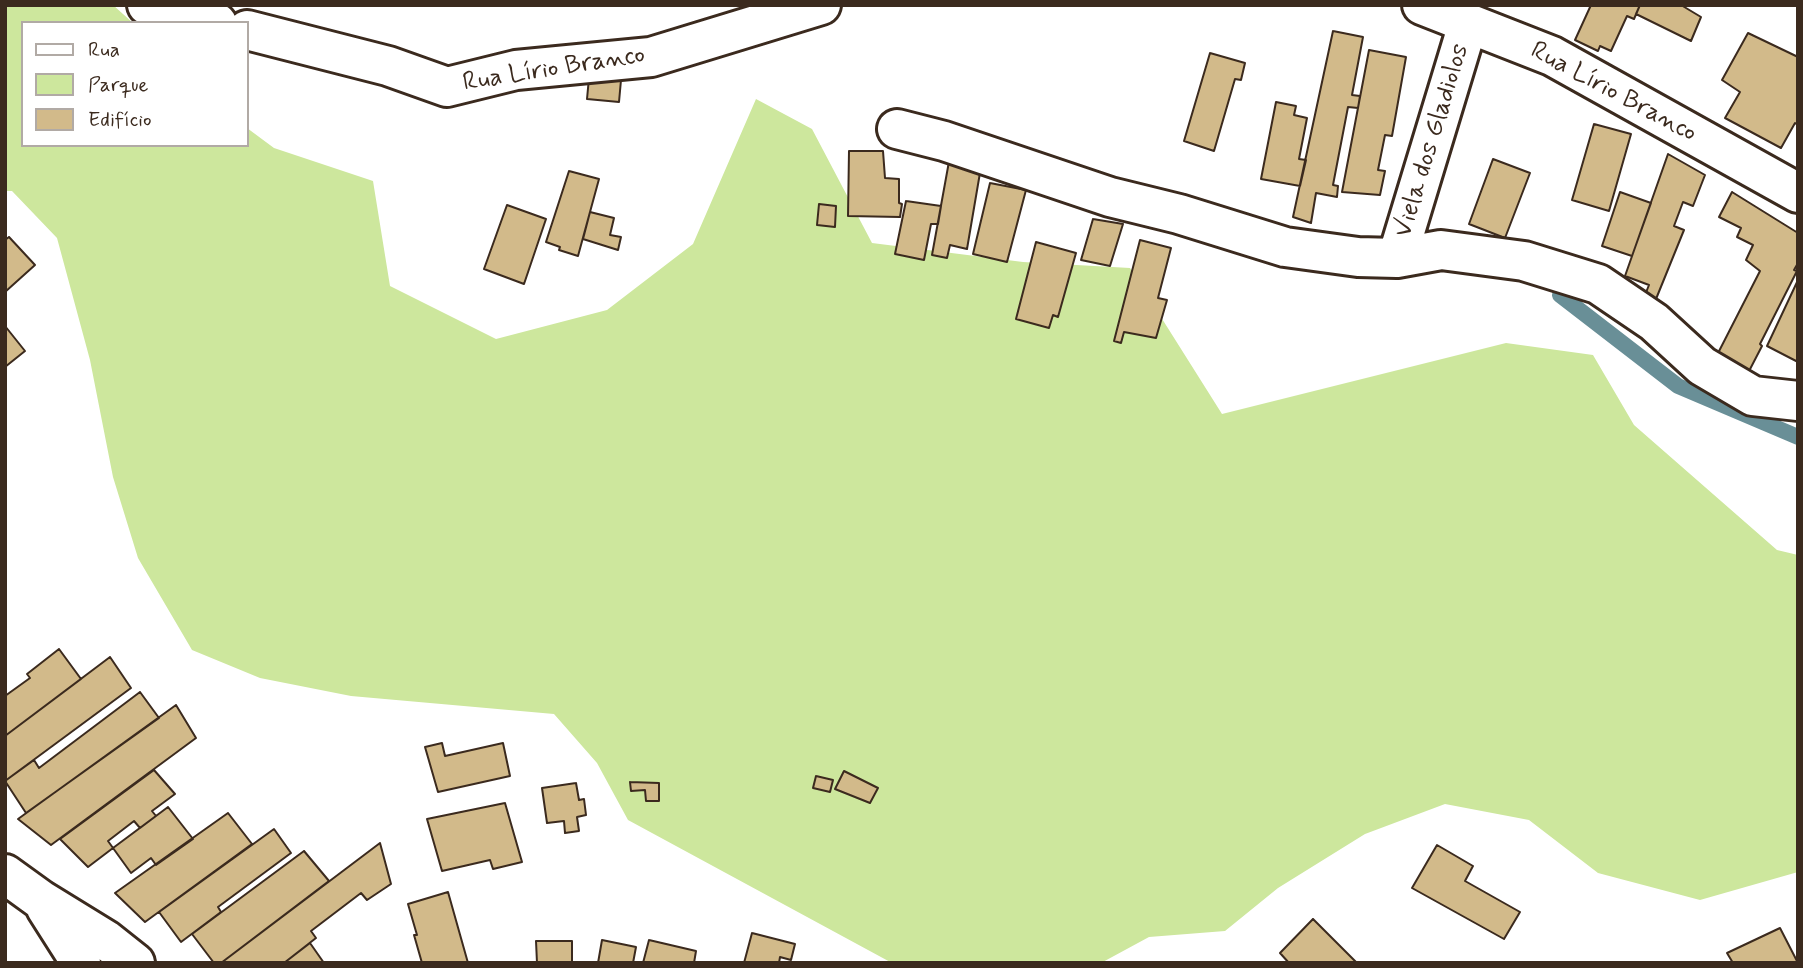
<!DOCTYPE html>
<meta charset="utf-8">
<style>
body{margin:0}
#map{position:relative;width:1803px;height:968px;overflow:hidden;background:#fff;font-family:Mynerve,sans-serif}
canvas{display:block}
.frame{position:absolute;inset:0;border:7px solid #3b2a1e;pointer-events:none}
.legend{position:absolute;left:21px;top:21px;width:228px;height:126px;box-sizing:border-box;background:#fff;border:2px solid #b1aaa5;margin:0;padding:9px 12px;list-style:none;font-size:21px;color:#3b2a1e}
.legend li{display:flex;align-items:center;gap:14px;height:35px}
.legend b{width:35px;border:2px solid #b1aaa5}
</style>
<div id="map">
<canvas width="1803" height="968"></canvas>
<div class="frame"></div>
<ul class="legend">
<li><b style="height:9px;background:#fff"></b>Rua</li>
<li><b style="height:19px;background:#cde79d"></b>Parque</li>
<li><b style="height:19px;background:#d2ba8a"></b>Edifício</li>
</ul>
</div>
<script>
const g = document.querySelector('canvas').getContext('2d');
g.lineJoin = 'round';
function fillPath(path, color) {
  g.fillStyle = color;
  g.fill(path, 'evenodd');
}
function poly(rows) {
  const path = new Path2D();
  for (const r of rows) {
    path.moveTo(r[0], r[1]);
    for (let i = 2; i < r.length; i += 2) path.lineTo(r[i], r[i + 1]);
  }
  return path;
}
function stroke(path, color, width, dash) {
  g.strokeStyle = color;
  g.lineWidth = width;
  g.lineCap = dash ? 'butt' : 'round';
  g.setLineDash(dash || []);
  g.stroke(path);
}
function drawText(font, color, halo, rows, align = 'center') {
  g.font = font + ' Mynerve,sans-serif';
  g.lineWidth = 6;
  g.setLineDash([]);
  g.textBaseline = 'middle';
  g.strokeStyle = halo;
  g.fillStyle = color;
  for (const [text, x, y, turn = 0] of rows) {
    g.save();
    g.translate(x, y);
    g.rotate((+turn || 0) * Math.PI / 180);
    g.textAlign = isNaN(turn) ? turn : align;
    if (halo) g.strokeText(text, 0, 0);
    g.fillText(text, 0, 0);
    g.restore();
  }
}
fillPath(poly([
 [5,5,113,5,133,23,23,23,23,145,247,145,247,128,274,148,373,181,390,286,496,339,607,310,693,244,756,99,812,129,872,243,1023,262,1130,268,1222,414,1506,343,1593,355,1634,425,1777,550,1798,555,1798,872,1700,900,1598,873,1529,820,1445,804,1365,834,1278,888,1225,931,1149,937,1101,963,892,963,628,820,597,763,554,714,351,696,260,678,192,650,138,558,113,477,90,360,57,238,12,191,5,191]
]), '#cde79d');
stroke(poly([
 [1560,295,1678,386,1798,437]
]), '#698f97', 16);
const building = poly([
 [1591,5,1640,5,1634,19,1627,16,1611,51,1600,46,1598,51,1575,40,1591,5],
 [1640,5,1681,5,1701,17,1691,41,1636,14,1640,5],
 [1333,31,1363,37,1352,95,1360,96,1358,108,1348,107,1333,185,1338,186,1337,197,1316,193,1311,223,1293,217,1333,31],
 [1748,33,1798,57,1798,125,1795,123,1781,148,1725,118,1740,92,1722,80,1748,33],
 [1369,50,1406,57,1392,136,1385,135,1378,170,1385,171,1380,195,1342,192,1369,50],
 [1210,53,1245,63,1241,80,1235,79,1214,151,1184,141,1210,53],
 [590,67,622,69,619,102,587,99,590,67],
 [1276,102,1296,106,1294,115,1307,118,1299,159,1306,160,1300,186,1261,179,1276,102],
 [1594,124,1631,134,1609,211,1572,200,1594,124],
 [849,151,883,151,885,178,899,179,899,203,902,204,900,217,848,216,849,151],
 [1668,154,1705,175,1693,206,1683,202,1674,226,1684,230,1656,299,1645,295,1649,285,1625,276,1668,154],
 [950,156,982,161,967,249,950,245,947,258,932,255,950,156],
 [1493,159,1530,173,1505,238,1469,224,1493,159],
 [569,171,599,179,578,256,559,250,560,247,546,242,569,171],
 [990,183,1026,190,1007,262,973,254,990,183],
 [1620,192,1651,203,1632,256,1602,246,1620,192],
 [1732,192,1798,233,1798,263,1794,270,1797,271,1760,344,1762,346,1747,375,1715,359,1760,271,1746,260,1753,245,1737,237,1741,228,1719,217,1732,192],
 [906,201,941,206,938,224,931,224,924,260,895,254,906,201],
 [819,204,836,206,835,227,817,225,819,204],
 [507,205,546,219,524,284,484,269,507,205],
 [590,212,614,218,610,235,621,237,618,250,583,239,590,212],
 [1093,219,1123,224,1110,266,1081,260,1093,219],
 [9,237,35,265,5,292,5,240,9,237],
 [1140,240,1171,248,1158,298,1167,300,1156,338,1124,332,1121,343,1114,341,1140,240],
 [1036,242,1076,253,1058,317,1053,315,1049,328,1016,319,1036,242],
 [1798,280,1798,362,1767,346,1798,280],
 [5,326,25,351,5,367,5,326],
 [59,649,81,679,5,736,5,696,30,678,27,674,59,649],
 [110,657,131,688,5,781,5,736,110,657],
 [140,692,159,718,26,813,5,781,34,760,39,768,140,692],
 [176,705,196,738,51,845,18,819,176,705],
 [442,743,445,756,503,743,510,776,438,792,425,747,442,743],
 [154,770,175,794,152,811,156,816,140,828,134,821,108,841,113,848,88,867,60,839,154,770],
 [844,771,878,788,870,803,835,789,844,771],
 [816,776,833,780,830,792,813,788,816,776],
 [630,782,659,783,659,801,646,801,645,790,631,791,630,782],
 [576,783,579,800,584,799,586,815,577,817,579,831,565,833,564,821,547,823,542,788,576,783],
 [505,803,522,862,493,869,490,860,442,871,427,819,505,803],
 [168,807,193,839,156,865,151,858,131,873,113,848,168,807],
 [228,813,252,844,145,922,115,893,228,813],
 [274,829,291,853,218,907,221,912,181,942,159,912,274,829],
 [380,843,391,884,367,900,361,893,311,931,316,938,284,963,221,963,380,843],
 [1437,845,1473,866,1465,881,1520,912,1504,939,1412,888,1437,845],
 [304,851,329,881,221,963,214,963,192,934,304,851],
 [448,892,468,963,422,963,414,935,417,935,408,904,448,892],
 [1313,919,1357,963,1289,963,1280,953,1313,919],
 [1780,928,1798,963,1733,963,1727,953,1780,928],
 [752,933,795,944,791,960,780,957,779,963,744,963,752,933],
 [602,940,636,947,633,963,598,963,602,940],
 [649,940,696,951,694,963,643,963,649,940],
 [536,941,572,941,572,963,537,963,536,941],
 [310,943,324,963,284,963,310,943]
]);
fillPath(building, '#d2ba8a');
stroke(building, '#3b2a1e', 2);
const minor = poly([
 [147,5,217,23],
 [1422,5,1552,56,1798,193],
 [247,30,388,66,447,87,516,70,651,57,821,5],
 [897,129,944,141,1110,197,1179,214,1285,247,1358,257,1397,258,1441,250,1524,261,1598,284,1654,322,1702,366,1753,396,1798,401],
 [1397,258,1468,24],
 [5,874,41,900,106,940,135,963],
 [46,908,81,963]
]);
stroke(minor, '#3b2a1e', 44);
stroke(minor, '#fff', 38);
drawText('26px', '#3b2a1e', '#fff', [
 ["Rua Lírio Branco",554,70,-9],
 ["Rua Lírio Branco",1613,93,28],
 ["Viela dos Gladiolos",1433,141,-73]
]);
</script>
